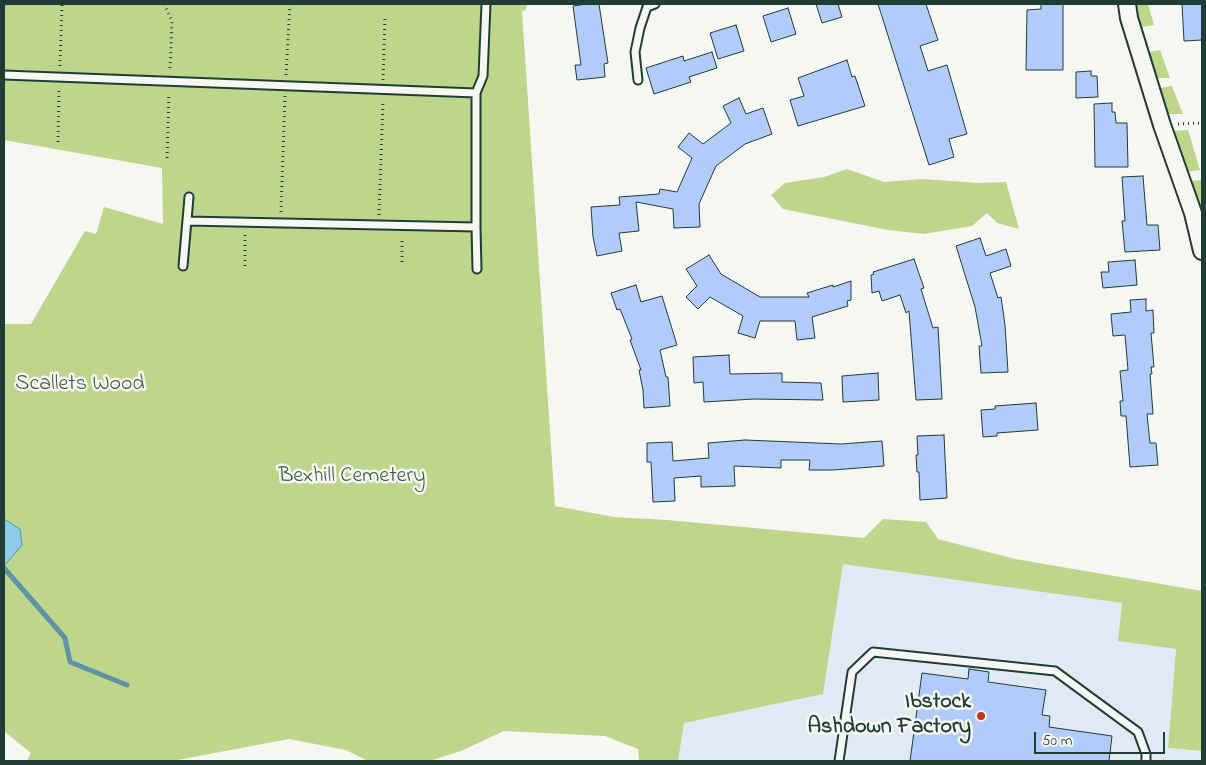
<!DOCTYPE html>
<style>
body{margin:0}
#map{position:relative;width:1206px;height:765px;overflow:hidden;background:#f6f6f2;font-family:"Indie Flower",sans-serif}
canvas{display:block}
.frame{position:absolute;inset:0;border:5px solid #1f3d34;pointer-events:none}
.scale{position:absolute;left:1034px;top:732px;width:131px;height:22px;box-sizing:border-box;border:2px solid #1f3d34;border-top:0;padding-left:6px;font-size:15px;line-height:18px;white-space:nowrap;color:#1f3d34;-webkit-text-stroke:4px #f6f6f2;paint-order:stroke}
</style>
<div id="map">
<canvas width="1206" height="765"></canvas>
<div class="frame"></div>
<div class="scale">50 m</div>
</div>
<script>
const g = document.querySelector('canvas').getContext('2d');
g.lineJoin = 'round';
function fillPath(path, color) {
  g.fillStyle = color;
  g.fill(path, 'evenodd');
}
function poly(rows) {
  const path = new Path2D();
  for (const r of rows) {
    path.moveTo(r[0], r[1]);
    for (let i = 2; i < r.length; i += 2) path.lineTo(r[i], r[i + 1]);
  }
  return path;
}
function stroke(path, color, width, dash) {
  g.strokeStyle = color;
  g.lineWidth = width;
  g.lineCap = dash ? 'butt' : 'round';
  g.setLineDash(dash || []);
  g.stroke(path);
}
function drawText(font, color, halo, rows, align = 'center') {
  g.font = font + ' "Indie Flower",sans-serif';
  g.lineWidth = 5;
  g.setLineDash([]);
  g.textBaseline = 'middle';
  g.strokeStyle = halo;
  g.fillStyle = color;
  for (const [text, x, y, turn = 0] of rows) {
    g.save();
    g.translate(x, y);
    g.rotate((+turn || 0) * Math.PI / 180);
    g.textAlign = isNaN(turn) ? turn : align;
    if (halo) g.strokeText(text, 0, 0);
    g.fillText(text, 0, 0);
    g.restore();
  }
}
fillPath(poly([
 [843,563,1122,603,1118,641,1176,649,1168,748,1202,751,1202,761,678,761,684,723,823,694]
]), '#e1e9f4');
fillPath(poly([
 [4,4,527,4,526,10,522,11,555,506,614,517,667,520,864,538,883,519,926,522,938,539,1015,559,1202,591,1202,751,1168,748,1176,649,1118,641,1122,603,843,564,823,694,684,723,678,761,639,761,638,749,605,736,504,731,461,751,429,761,368,761,346,750,289,739,172,761,27,761,31,753,4,731,4,324,31,324,85,231,96,234,104,207,163,224,162,168,4,140],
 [1133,4,1148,4,1154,25,1142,27,1140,25],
 [1160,50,1170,78,1155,78,1148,54,1149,52],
 [1172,86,1183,114,1166,114,1158,91,1161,88],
 [1188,130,1200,170,1185,172,1171,131],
 [847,169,884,182,923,179,979,183,1006,182,1019,229,997,223,987,213,972,226,924,234,888,230,783,209,771,195,785,183,824,177],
 [1202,180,1202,210,1199,211,1189,181]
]), '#bdd68c');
const water = poly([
 [4,519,20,529,22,545,4,566,4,519]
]);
fillPath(water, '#8ccded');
stroke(water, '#6093a3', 1);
stroke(poly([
 [4,568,65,638,70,662,127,685]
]), '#6093a3', 5);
const building = poly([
 [587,4,599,4,608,63,604,64,605,77,577,80,575,65,581,65,573,6,587,4],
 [816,4,838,4,842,17,822,23,816,4],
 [878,4,926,4,938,40,920,46,924,58,928,71,947,65,967,134,949,139,954,157,929,165,878,4],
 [1041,4,1063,4,1063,70,1026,70,1027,10,1041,9,1041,4],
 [1182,4,1202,4,1202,40,1184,41,1182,4],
 [788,8,796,34,771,42,763,16,788,8],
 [736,25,744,51,718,59,710,33,736,25],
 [712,52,717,68,689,77,691,82,654,94,646,68,683,56,684,61,712,52],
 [847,60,852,77,855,76,865,106,798,126,790,100,804,96,798,78,847,60],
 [1091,71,1091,76,1097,76,1098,97,1076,98,1076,72,1091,71],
 [739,98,746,114,763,108,772,134,745,144,716,166,699,204,700,227,674,228,673,209,636,202,639,231,619,233,622,251,597,256,593,237,591,207,620,205,619,197,659,194,660,189,677,192,692,158,678,147,689,133,703,144,731,123,723,106,739,98],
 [1112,103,1112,112,1115,112,1116,123,1127,123,1128,167,1095,167,1094,104,1112,103],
 [1143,176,1147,225,1158,225,1160,250,1125,252,1122,221,1125,221,1122,177,1143,176],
 [980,238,986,256,1006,249,1011,266,990,273,998,298,1001,297,1005,325,1008,372,981,373,979,346,982,346,975,307,956,246,980,238],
 [709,255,721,274,760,297,809,297,807,293,833,285,833,287,851,281,851,300,847,301,848,306,812,317,815,338,797,340,795,321,760,321,755,338,738,333,743,316,710,297,698,309,686,297,697,286,686,269,709,255],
 [914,259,924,288,921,289,933,328,938,327,942,399,916,400,909,311,906,313,900,295,882,301,879,291,872,293,871,275,874,274,873,272,914,259],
 [1135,260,1137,285,1103,288,1101,272,1109,272,1108,262,1135,260],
 [636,285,641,302,662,296,677,345,660,350,666,377,668,377,670,406,644,408,643,390,639,370,641,370,630,340,632,339,620,309,617,310,611,293,636,285],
 [1146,299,1146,311,1153,310,1154,333,1151,333,1154,367,1151,367,1152,374,1150,374,1153,414,1147,414,1150,443,1156,443,1158,465,1130,467,1126,416,1121,416,1120,401,1123,401,1120,371,1128,370,1125,335,1113,336,1111,314,1131,312,1130,300,1146,299],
 [729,355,730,374,782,373,782,382,821,383,823,400,754,399,704,402,703,382,694,383,693,357,729,355],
 [878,373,879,400,843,402,842,376,878,373],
 [1036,403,1038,430,997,433,997,436,983,437,981,410,995,409,995,406,1036,403],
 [944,435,947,498,920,500,919,472,917,472,916,455,918,455,917,436,944,435],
 [745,440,841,444,882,441,884,466,833,470,809,470,810,460,781,460,781,468,734,466,735,486,701,487,701,476,674,478,675,501,653,502,651,462,647,462,647,443,672,442,673,461,709,458,708,443,745,440],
 [969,669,989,672,988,682,1046,690,1042,715,1050,716,1049,727,1112,736,1109,761,910,761,922,673,968,679,969,669]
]);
fillPath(building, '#b1ccfa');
stroke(building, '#1f3d34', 1);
const service = poly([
 [4,75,476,93,483,76,486,4],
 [638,80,635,52,640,28,647,7,655,4],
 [476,93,476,227,477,269],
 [187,221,476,227],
 [183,266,189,197],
 [839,761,852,672,873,652,1055,671,1138,732,1146,754,1146,761]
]);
const tertiary = poly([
 [1127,4,1129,18,1162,125,1193,213,1202,251]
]);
stroke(service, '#1f3d34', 11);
stroke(tertiary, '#1f3d34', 20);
stroke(poly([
 [164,4,172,21,170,69],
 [60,66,62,4],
 [286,75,290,4],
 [383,80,385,17],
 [1178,124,1202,123],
 [58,142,59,87],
 [167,158,169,93],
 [281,212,285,96],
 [379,215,383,101],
 [402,262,402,237],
 [245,266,245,232]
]), '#1f3d34', 3, [1, 4]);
stroke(service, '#f6f6f2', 7);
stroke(tertiary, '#f6f6f2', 16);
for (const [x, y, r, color] of [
 [981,716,5,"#c8321e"]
]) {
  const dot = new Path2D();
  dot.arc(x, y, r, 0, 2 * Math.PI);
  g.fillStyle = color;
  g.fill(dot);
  stroke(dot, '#f6f6f2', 2);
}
drawText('22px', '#3f5c46', '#f6f6f2', [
 ["Scallets Wood",80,385],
 ["Bexhill Cemetery",352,477]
]);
drawText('bold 22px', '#1f3d34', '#f6f6f2', [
 ["Ibstock",971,703],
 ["Ashdown Factory",971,728]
], 'right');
</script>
